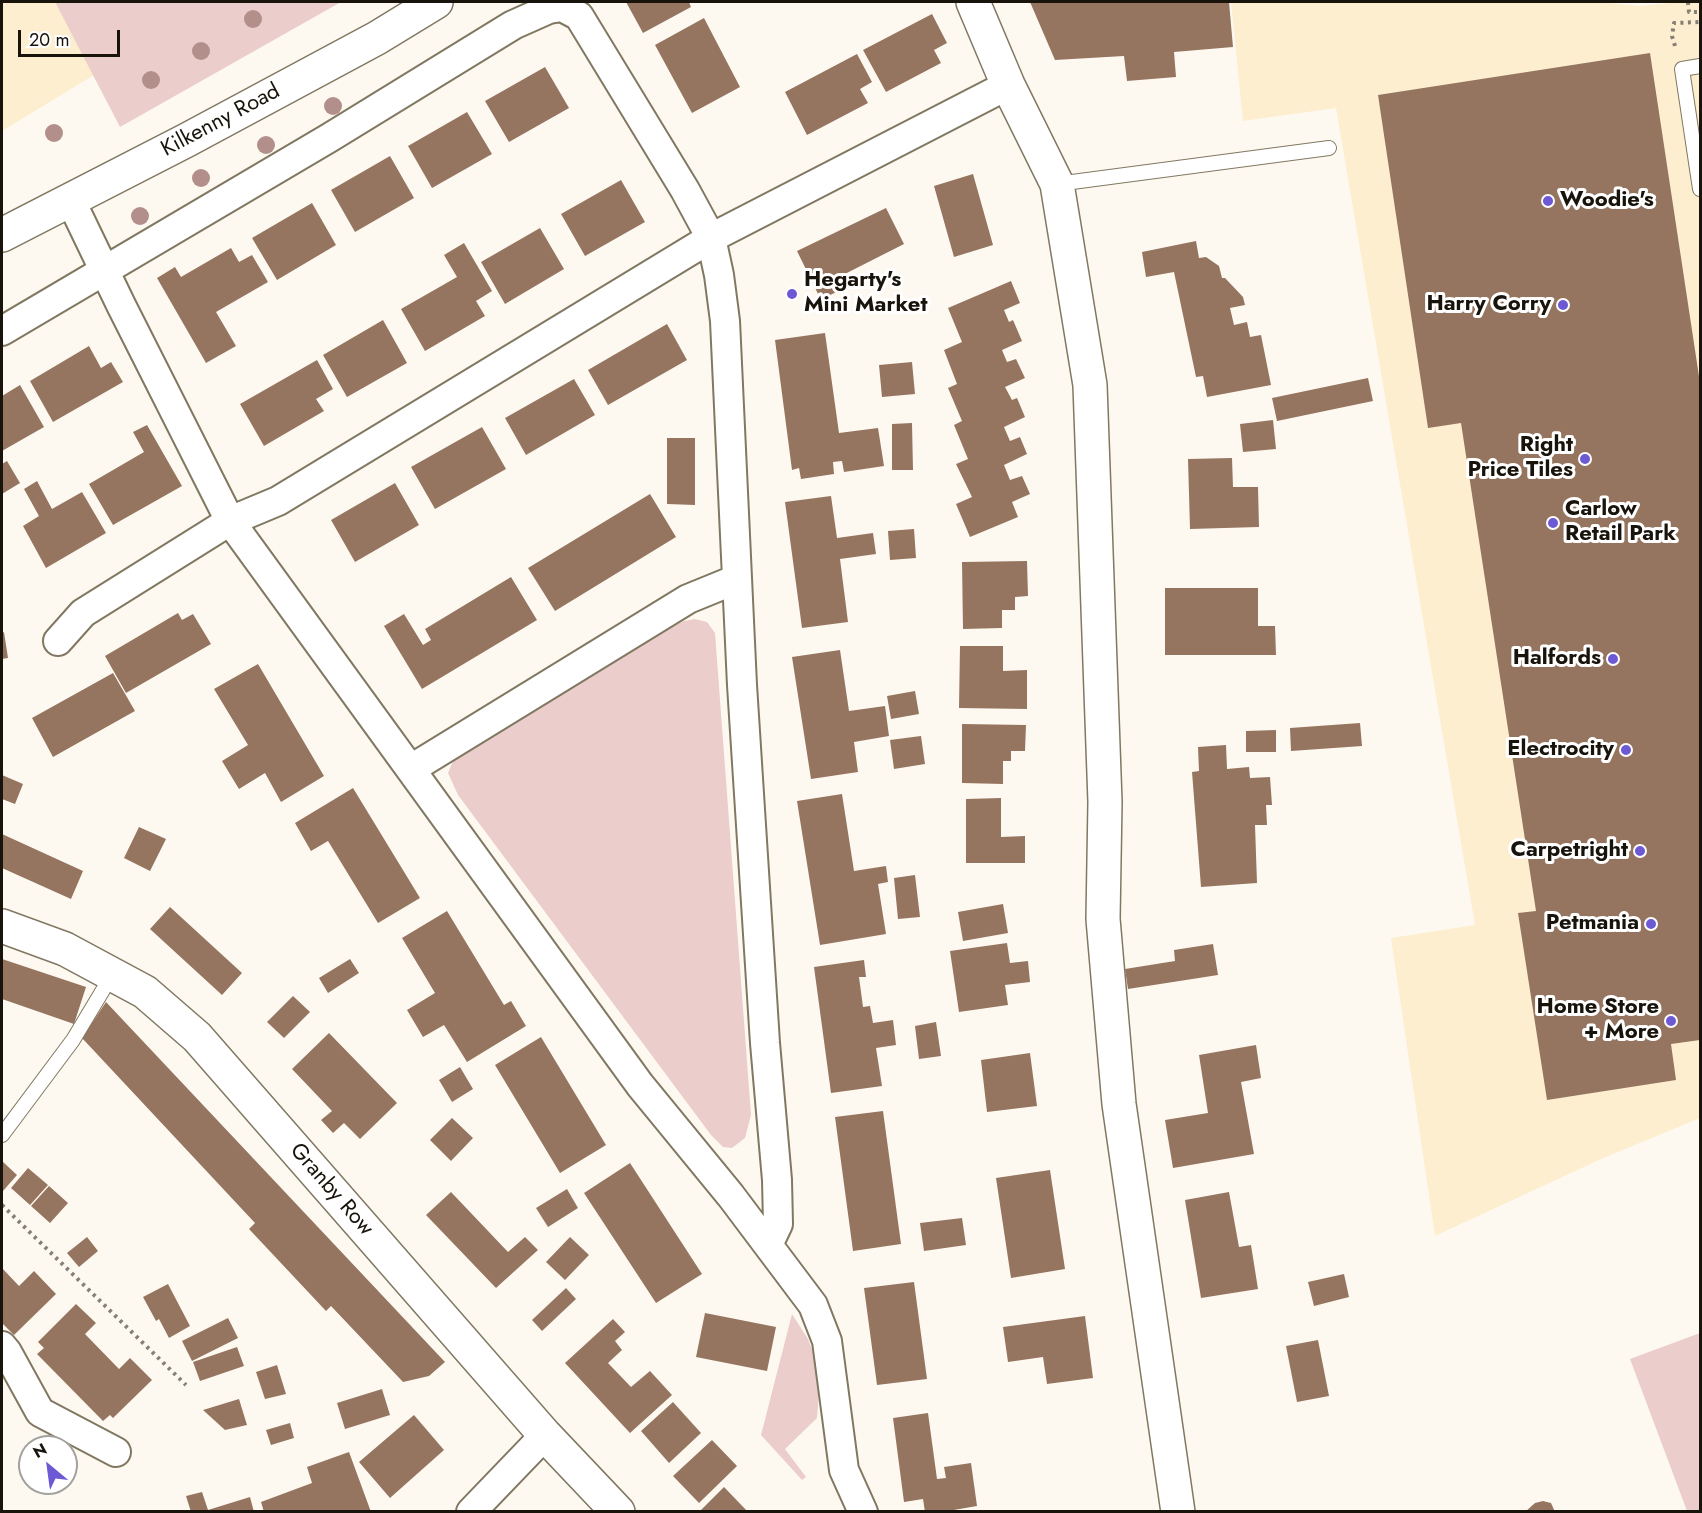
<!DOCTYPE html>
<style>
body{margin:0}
#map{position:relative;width:1702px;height:1513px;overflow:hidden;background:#fef9f0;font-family:Jost,sans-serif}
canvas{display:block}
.frame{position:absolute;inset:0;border:3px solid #18140c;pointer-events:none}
.north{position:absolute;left:18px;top:1435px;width:60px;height:60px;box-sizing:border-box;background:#fff;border:2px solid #a3a19e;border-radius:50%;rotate:331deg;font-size:16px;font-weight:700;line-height:24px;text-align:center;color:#18140c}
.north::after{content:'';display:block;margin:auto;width:21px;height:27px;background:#6d59d3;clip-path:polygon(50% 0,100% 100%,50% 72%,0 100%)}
.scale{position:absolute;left:18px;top:30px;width:102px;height:27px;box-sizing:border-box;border:3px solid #18140c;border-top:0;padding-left:8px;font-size:18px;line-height:21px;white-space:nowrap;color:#18140c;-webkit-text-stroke:4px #fff;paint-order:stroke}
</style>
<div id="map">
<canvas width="1702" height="1513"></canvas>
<div class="frame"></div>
<div class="north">N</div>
<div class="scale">20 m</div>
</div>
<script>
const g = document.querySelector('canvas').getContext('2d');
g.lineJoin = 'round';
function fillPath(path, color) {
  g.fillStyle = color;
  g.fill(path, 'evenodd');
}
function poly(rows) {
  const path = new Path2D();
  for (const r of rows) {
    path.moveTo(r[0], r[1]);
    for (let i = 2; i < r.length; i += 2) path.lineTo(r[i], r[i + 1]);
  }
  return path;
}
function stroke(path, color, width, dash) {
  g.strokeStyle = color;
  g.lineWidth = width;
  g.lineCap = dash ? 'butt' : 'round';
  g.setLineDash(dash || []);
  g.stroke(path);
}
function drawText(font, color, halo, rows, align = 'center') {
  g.font = font + ' Jost,sans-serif';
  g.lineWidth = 6;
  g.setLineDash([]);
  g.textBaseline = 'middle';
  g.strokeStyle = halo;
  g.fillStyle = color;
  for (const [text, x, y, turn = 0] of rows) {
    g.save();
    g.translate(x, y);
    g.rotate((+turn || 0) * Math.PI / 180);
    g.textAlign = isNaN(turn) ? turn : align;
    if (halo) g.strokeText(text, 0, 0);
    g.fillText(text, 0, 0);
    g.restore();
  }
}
fillPath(poly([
 [2,2,55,2,94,75,2,131],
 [1231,2,1600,2,1639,6,1681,2,1700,2,1700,1118,1601,1159,1435,1236,1391,938,1475,925,1336,108,1243,121]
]), '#fceece');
fillPath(poly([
 [55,2,341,2,120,127],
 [695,619,707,622,715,633,751,1115,745,1138,732,1148,723,1147,711,1135,458,795,448,773,453,761,666,630,684,621],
 [792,1314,808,1339,816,1360,819,1393,817,1418,785,1449,806,1477,802,1480,761,1435],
 [1700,1333,1700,1511,1687,1511,1630,1359]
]), '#ebcdcb');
fillPath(poly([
 [626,2,689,2,691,7,643,33],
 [1030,2,1229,2,1233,47,1174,52,1176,77,1127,81,1124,56,1055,60],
 [932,14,947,43,934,50,941,63,886,92,863,50],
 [704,18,740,87,692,113,655,45],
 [1650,53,1700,383,1700,1040,1671,1044,1676,1080,1547,1100,1518,913,1536,911,1461,423,1428,428,1378,95],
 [857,54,872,82,860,89,868,103,807,135,785,92],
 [545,67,569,108,509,142,485,101],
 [467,112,492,154,432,188,408,146],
 [390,156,414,198,355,232,331,190],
 [973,174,993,245,954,257,934,186],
 [621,180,645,222,585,256,561,214],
 [312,203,336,245,277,280,252,238],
 [886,208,904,244,833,280,838,291,821,300,797,251],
 [540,228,564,269,505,304,481,262],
 [1196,241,1199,258,1206,257,1219,266,1222,278,1225,278,1243,297,1245,305,1230,308,1234,325,1247,322,1250,337,1261,335,1271,385,1207,397,1203,376,1196,377,1174,272,1146,277,1142,252],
 [464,243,492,291,476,301,485,316,425,351,401,309,457,277,444,255],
 [231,248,239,262,252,255,268,282,216,312,236,346,206,363,157,278,175,267,181,277],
 [1011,281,1020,303,1004,310,1009,322,1013,320,1022,341,1002,350,1007,362,1016,359,1025,378,1005,387,1012,400,1017,398,1025,417,1004,427,1010,441,1020,437,1027,454,1004,465,1010,480,1022,476,1030,494,1012,502,1018,517,970,537,956,504,972,497,956,464,968,459,954,425,962,421,948,388,957,384,944,350,962,342,948,308],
 [383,320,407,363,347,397,323,355],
 [667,324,687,360,608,405,588,370],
 [825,333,839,433,878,428,884,466,844,472,842,461,833,462,834,474,801,479,799,468,792,470,775,340],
 [89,346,101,368,111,362,123,382,53,422,30,381],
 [317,360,333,389,316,399,324,411,264,446,240,404],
 [912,362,915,394,882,397,879,365],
 [1368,378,1373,401,1277,421,1272,398],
 [574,379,595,415,526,455,505,418],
 [20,385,44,427,2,451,2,396],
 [1273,420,1276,449,1243,452,1240,424],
 [912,423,913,470,892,470,892,424],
 [147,425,182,486,113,525,89,484,144,452,133,432],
 [482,427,506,469,435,509,411,467],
 [667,438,695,438,695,505,667,504],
 [1232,458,1233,487,1258,487,1259,527,1190,529,1188,459],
 [7,461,20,483,2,494,2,464],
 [37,481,52,509,82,492,106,533,46,568,23,526,39,516,24,489],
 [395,483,419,525,355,562,331,520],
 [650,494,676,537,555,611,528,568],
 [831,496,837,538,873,533,876,554,840,559,848,622,802,628,785,502],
 [914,529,916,558,890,560,888,531],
 [1027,561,1028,596,1015,597,1015,610,1002,610,1002,628,963,629,962,562],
 [511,577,537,620,422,689,384,626,404,614,423,645,431,640,425,629],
 [1165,588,1258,588,1258,626,1275,626,1276,655,1165,655],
 [178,613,182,620,193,614,211,644,126,693,105,656],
 [4,632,8,658,2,659,2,633],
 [960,646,1003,646,1003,671,1027,670,1027,709,959,708],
 [840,650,849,711,885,706,889,736,854,742,858,772,811,779,792,657],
 [258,664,324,776,281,802,265,773,239,789,222,761,248,745,214,689],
 [113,673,135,711,53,757,32,718],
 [915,691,919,714,891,719,887,696],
 [1360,723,1362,746,1291,751,1290,728],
 [962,724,1026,725,1025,751,1011,751,1011,761,1003,761,1003,784,962,783],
 [1276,730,1276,752,1246,752,1246,731],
 [921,736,925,764,894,769,890,740],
 [1226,745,1227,769,1249,767,1250,778,1270,777,1272,805,1266,805,1267,825,1255,825,1257,883,1201,887,1192,772,1199,771,1198,747],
 [2,775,23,784,15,804,2,799],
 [353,788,420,898,378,923,328,841,311,851,295,823],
 [842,794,854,871,886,866,888,882,878,884,886,934,820,945,797,801],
 [1001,798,1001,837,1025,836,1025,863,966,863,966,799],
 [139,827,166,839,150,871,124,858],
 [2,834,83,871,71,899,2,868],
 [915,875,920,917,898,919,894,878],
 [1003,904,1008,933,963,941,958,912],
 [170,907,242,973,222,995,150,929],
 [447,911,504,1005,511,1001,526,1026,467,1062,444,1025,423,1037,407,1010,435,993,402,938],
 [1007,943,1010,963,1028,961,1030,982,1005,985,1008,1005,959,1012,950,951],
 [1213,944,1218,975,1128,989,1125,969,1175,961,1174,950],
 [2,959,86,987,74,1024,2,999],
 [350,959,359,973,328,993,319,978],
 [864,960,866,977,859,977,863,1007,870,1006,873,1023,893,1020,896,1045,876,1048,882,1086,831,1093,814,967],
 [293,996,310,1012,284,1038,267,1022],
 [106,1002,445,1362,429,1376,403,1382,331,1306,326,1311,249,1229,255,1223,82,1038],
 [936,1022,941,1056,919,1059,915,1026],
 [329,1033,397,1103,360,1139,344,1123,333,1133,321,1120,332,1111,292,1069],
 [541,1037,606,1145,560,1173,495,1065],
 [1256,1045,1261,1078,1241,1082,1254,1154,1173,1168,1165,1120,1208,1113,1199,1055],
 [1030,1053,1037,1106,987,1112,981,1060],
 [460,1067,473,1089,452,1102,439,1080],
 [883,1111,901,1244,853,1251,835,1117],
 [452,1118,473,1138,451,1161,430,1140],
 [2,1161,17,1175,3,1191,2,1189],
 [630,1163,702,1274,656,1303,584,1193],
 [28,1168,48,1185,30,1205,11,1188],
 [1050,1170,1065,1269,1011,1278,996,1178],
 [49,1186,68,1203,50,1223,31,1206],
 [567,1189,578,1208,548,1227,536,1208],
 [451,1192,508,1252,525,1237,538,1250,496,1288,426,1215],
 [1229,1192,1239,1247,1251,1245,1258,1289,1201,1298,1185,1200],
 [962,1218,966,1245,924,1251,920,1223],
 [87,1237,98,1251,79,1267,67,1253],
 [570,1237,589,1255,565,1280,546,1262],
 [2,1268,19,1286,34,1271,56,1294,14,1335,2,1323],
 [1344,1274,1349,1297,1314,1306,1308,1282],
 [914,1282,927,1379,877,1385,864,1288],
 [168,1284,190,1326,169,1338,159,1319,156,1321,143,1297],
 [566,1288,576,1299,542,1331,532,1320],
 [76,1304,96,1323,85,1334,119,1369,130,1358,152,1380,113,1418,110,1415,103,1421,37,1354,44,1348,38,1342],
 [705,1313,776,1327,767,1371,696,1357],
 [1085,1316,1093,1378,1047,1384,1043,1357,1008,1362,1003,1327],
 [228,1318,238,1338,192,1361,182,1341],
 [613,1319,625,1332,615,1341,622,1350,608,1363,631,1387,650,1371,672,1395,630,1433,565,1363],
 [1318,1340,1329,1396,1297,1402,1286,1346],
 [237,1347,244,1366,200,1381,193,1362],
 [277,1365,286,1394,265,1399,256,1372],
 [382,1389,390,1415,345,1429,337,1403],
 [239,1399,247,1425,225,1430,203,1410],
 [673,1402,701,1433,669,1463,641,1431],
 [928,1413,937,1479,946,1478,944,1467,971,1463,977,1506,942,1512,925,1512,923,1499,904,1502,893,1418],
 [414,1415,444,1450,390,1498,359,1462],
 [290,1423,294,1438,271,1445,266,1430],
 [712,1440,737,1466,699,1503,673,1476],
 [349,1452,371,1512,264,1512,261,1502,312,1483,307,1467],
 [724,1487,748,1512,701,1510],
 [202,1492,208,1510,250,1497,254,1512,191,1512,186,1496],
 [1543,1501,1551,1503,1555,1512,1525,1512,1535,1503]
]), '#957560');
const service = poly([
 [1700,66,1682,69,1700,189],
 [1057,184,1329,148],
 [2,1135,73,1040,112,975]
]);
const minor = poly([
 [70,199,121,305,230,521,640,1085,731,1196,813,1305,827,1341,844,1470,863,1512],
 [2,331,329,138,513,25,549,9,562,7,579,16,685,190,711,238,719,275,725,321,742,685,765,1043,777,1180,778,1224,768,1245],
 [58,641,83,613,230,521,278,501,711,238,1008,85],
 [411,769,688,599,737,579],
 [2,1346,7,1352,40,1412,116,1452],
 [471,1512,545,1435]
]);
const tertiary = poly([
 [973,2,1008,85,1057,184,1090,385,1105,802,1103,919,1119,1104,1178,1512],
 [2,926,65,949,145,992,197,1037,545,1435,618,1512]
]);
const secondary = poly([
 [2,235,187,140,377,38,436,2]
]);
stroke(service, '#817862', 16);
stroke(minor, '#817862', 32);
stroke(tertiary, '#817862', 36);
stroke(secondary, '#817862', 36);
stroke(poly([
 [1688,2,1689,12,1700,12],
 [1675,46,1672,36,1674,23,1700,22],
 [2,1205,186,1385]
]), '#847f77', 4, [3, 4.5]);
stroke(service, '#fff', 14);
stroke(minor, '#fff', 28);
stroke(tertiary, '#fff', 33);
stroke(secondary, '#fff', 33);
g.fillStyle = '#b28f8b';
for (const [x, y] of [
 [253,19],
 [201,51],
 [151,80],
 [333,106],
 [54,133],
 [266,145],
 [201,178],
 [140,216]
]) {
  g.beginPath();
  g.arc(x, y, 9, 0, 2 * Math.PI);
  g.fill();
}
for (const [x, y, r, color] of [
 [1548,201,6,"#6d59d3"],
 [792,294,6,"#6d59d3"],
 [1563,305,6,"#6d59d3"],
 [1585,459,6,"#6d59d3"],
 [1553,523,6,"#6d59d3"],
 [1613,659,6,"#6d59d3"],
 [1626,750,6,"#6d59d3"],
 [1640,851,6,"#6d59d3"],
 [1651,924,6,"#6d59d3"],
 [1671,1021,6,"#6d59d3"]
]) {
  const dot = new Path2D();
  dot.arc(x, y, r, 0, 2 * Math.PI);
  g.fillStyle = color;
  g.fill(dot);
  stroke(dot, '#fff', 2);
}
drawText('22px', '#18140c', '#fff', [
 ["Kilkenny Road",221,121,-28],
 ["Granby Row",331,1190,49]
]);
drawText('bold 22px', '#18140c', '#fff', [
 ["Woodie's",1560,201,"left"],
 ["Hegarty's",804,281,"left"],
 ["Mini Market",804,306,"left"],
 ["Harry Corry",1551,305],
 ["Right",1573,446],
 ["Price Tiles",1573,471],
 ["Carlow",1565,510,"left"],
 ["Retail Park",1565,535,"left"],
 ["Halfords",1601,659],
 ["Electrocity",1614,750],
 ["Carpetright",1628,851],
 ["Petmania",1639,924],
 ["Home Store",1659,1008],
 ["+ More",1659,1033]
], 'right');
</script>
